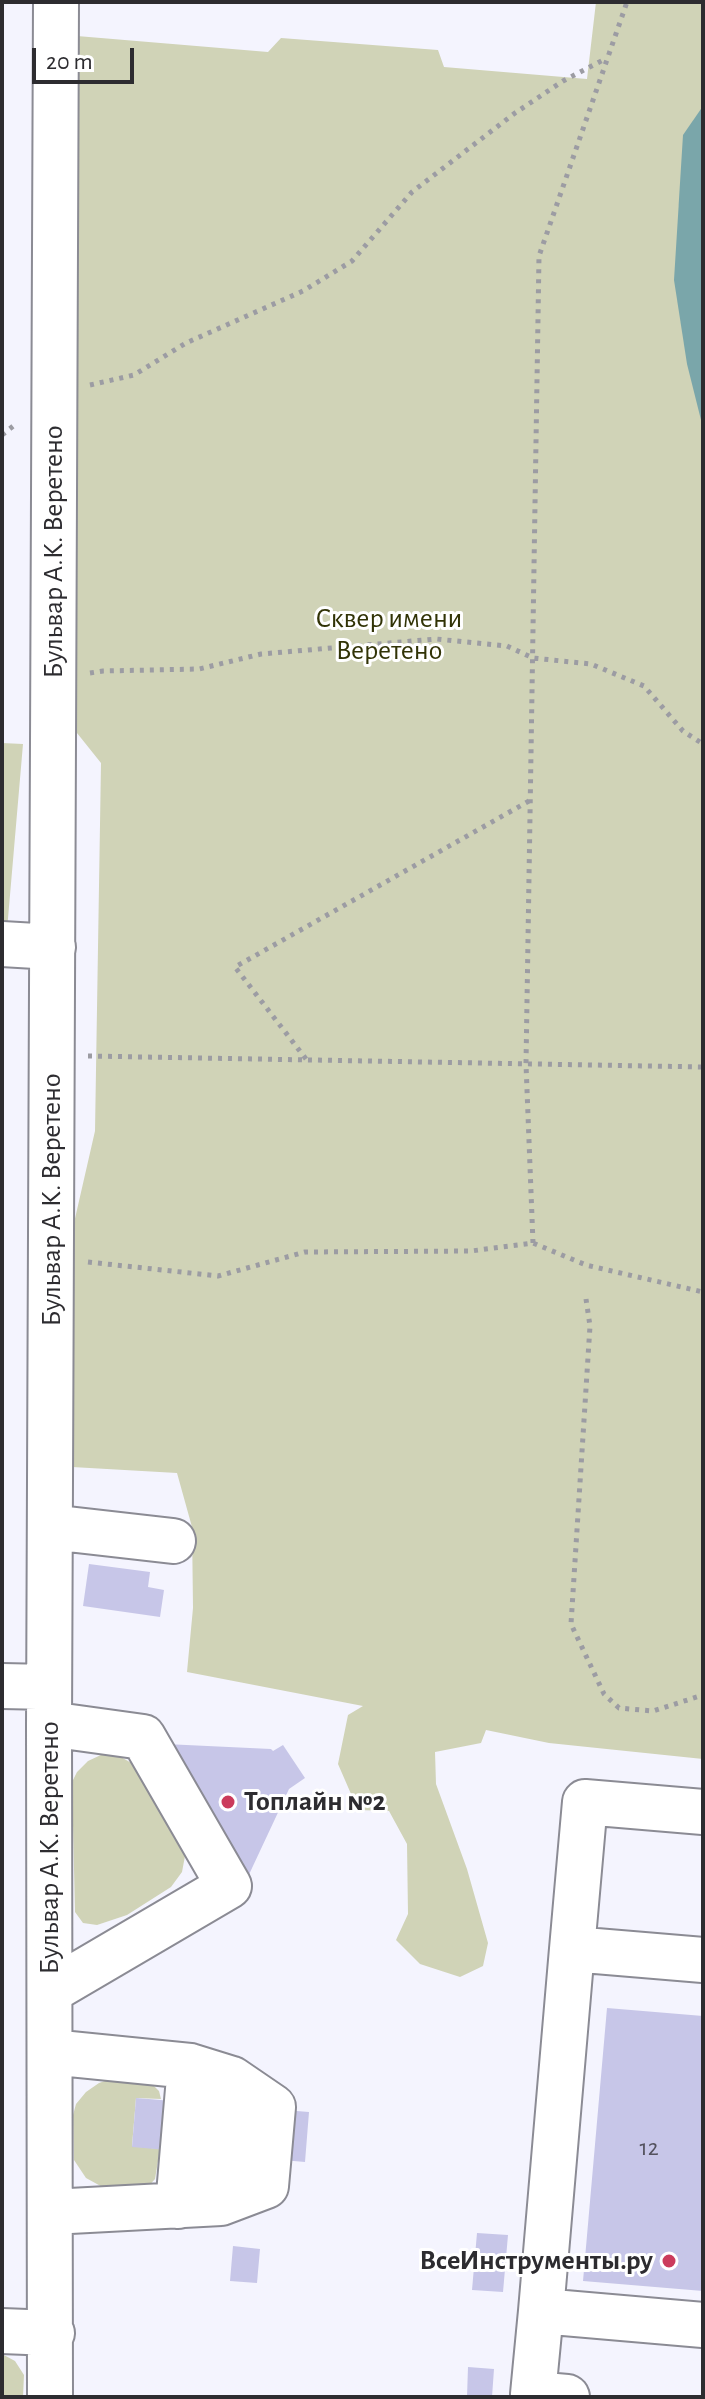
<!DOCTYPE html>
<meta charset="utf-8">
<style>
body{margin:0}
#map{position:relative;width:705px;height:2399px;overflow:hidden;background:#f4f4fe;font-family:"Alegreya Sans",sans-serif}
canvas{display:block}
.frame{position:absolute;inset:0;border:4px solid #2d2c30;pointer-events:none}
.scale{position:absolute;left:32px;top:48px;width:102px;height:36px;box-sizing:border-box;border:4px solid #2d2c30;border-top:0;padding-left:10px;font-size:24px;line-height:28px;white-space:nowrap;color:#2d2c30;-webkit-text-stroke:6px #fff;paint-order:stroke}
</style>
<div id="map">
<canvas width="705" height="2399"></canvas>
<div class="frame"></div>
<div class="scale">20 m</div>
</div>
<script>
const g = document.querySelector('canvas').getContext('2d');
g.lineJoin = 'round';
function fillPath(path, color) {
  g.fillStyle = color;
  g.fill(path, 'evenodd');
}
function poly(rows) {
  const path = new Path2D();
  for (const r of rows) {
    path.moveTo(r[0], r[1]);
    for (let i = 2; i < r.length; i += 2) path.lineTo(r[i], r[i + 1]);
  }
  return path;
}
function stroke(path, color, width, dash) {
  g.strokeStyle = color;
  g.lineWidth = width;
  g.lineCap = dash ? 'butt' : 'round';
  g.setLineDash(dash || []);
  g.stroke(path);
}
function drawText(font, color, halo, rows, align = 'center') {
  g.font = font + ' "Alegreya Sans",sans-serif';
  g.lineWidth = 6;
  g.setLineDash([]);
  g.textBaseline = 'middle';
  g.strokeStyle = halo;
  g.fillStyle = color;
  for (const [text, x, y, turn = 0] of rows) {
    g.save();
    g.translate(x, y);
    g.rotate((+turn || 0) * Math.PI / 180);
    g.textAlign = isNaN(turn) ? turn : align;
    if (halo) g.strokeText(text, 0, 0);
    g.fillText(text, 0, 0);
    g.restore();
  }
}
fillPath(poly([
 [596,2,703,2,703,1759,549,1743,486,1730,481,1743,435,1752,436,1784,467,1869,488,1943,483,1966,460,1977,420,1964,396,1940,408,1914,407,1844,389,1811,358,1810,338,1764,348,1715,363,1706,187,1672,193,1608,192,1527,177,1473,72,1467,71,1236,95,1131,101,763,73,728,77,36,268,52,281,38,438,50,444,67,587,79],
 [2,743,23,744,2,988],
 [103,1754,119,1756,135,1765,182,1839,185,1856,182,1872,171,1887,127,1915,97,1925,83,1923,75,1912,72,1782,77,1772,88,1761],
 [117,2077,150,2082,159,2091,161,2099,136,2098,132,2146,160,2149,155,2179,144,2191,117,2195,86,2178,74,2160,73,2115,76,2104,86,2092,99,2083],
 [2,2354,15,2361,24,2375,23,2397,2,2397]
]), '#d0d3b7');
fillPath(poly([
 [703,106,703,428,687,364,674,280,683,135]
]), '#7aa6aa');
fillPath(poly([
 [89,1564,150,1572,148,1587,164,1590,160,1617,83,1606],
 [144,1743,271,1749,273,1751,283,1745,305,1778,289,1789,238,1898],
 [607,2008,703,2016,703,2291,583,2281],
 [136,2098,309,2112,305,2162,132,2147],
 [477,2233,508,2235,503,2292,472,2290],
 [233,2246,260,2249,257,2283,230,2281],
 [468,2367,494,2369,492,2397,467,2397]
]), '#c7c6e8');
const minor = poly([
 [2,944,53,947],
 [50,1527,173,1541],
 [2,1686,49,1687],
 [49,1724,143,1737,229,1886,50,1991],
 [572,1949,585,1802,703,1812],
 [703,1960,572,1949,541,2311,703,2325],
 [50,2052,190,2066,232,2079,273,2107,266,2186,221,2203,51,2212],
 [221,2203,232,2079],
 [178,2206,190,2066],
 [541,2311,533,2394,567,2397],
 [2,2331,52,2333],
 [50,2397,49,1724,56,2]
]);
stroke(minor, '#8b8b94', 48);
stroke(poly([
 [90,385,134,375,186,343,303,291,352,261,412,192,515,113,563,81,605,59],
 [2,435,17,423],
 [90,673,103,671,199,669,261,654,436,639,507,646,533,658,591,664,644,686,683,731,703,744],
 [88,1056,703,1067],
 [306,1059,235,967,529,801],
 [533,1243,526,1064,539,256,627,2],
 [88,1262,218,1276,305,1252,471,1251,533,1243,586,1265,703,1292],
 [586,1299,590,1326,571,1624,604,1694,619,1708,653,1711,703,1695]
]), '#9c9ca3', 5, [4, 6]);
stroke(minor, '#fff', 44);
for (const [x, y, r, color] of [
 [228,1802,8,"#cb3b5c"],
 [669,2261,8,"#cb3b5c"]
]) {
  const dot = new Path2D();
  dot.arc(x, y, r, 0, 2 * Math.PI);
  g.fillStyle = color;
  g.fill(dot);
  stroke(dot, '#fff', 3);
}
drawText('24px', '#54525e', null, [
 ["12",649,2148]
]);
drawText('28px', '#2d2c30', '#fff', [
 ["Бульвар А.К. Веретено",54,552,-90],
 ["Бульвар А.К. Веретено",52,1200,-90],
 ["Бульвар А.К. Веретено",50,1848,-90]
]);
drawText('28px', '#313306', '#fff', [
 ["Сквер имени",389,619],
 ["Веретено",389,651]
]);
drawText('bold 28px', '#2d2c30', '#fff', [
 ["Топлайн №2",244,1802],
 ["ВсеИнструменты.ру",653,2261,"right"]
], 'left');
</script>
